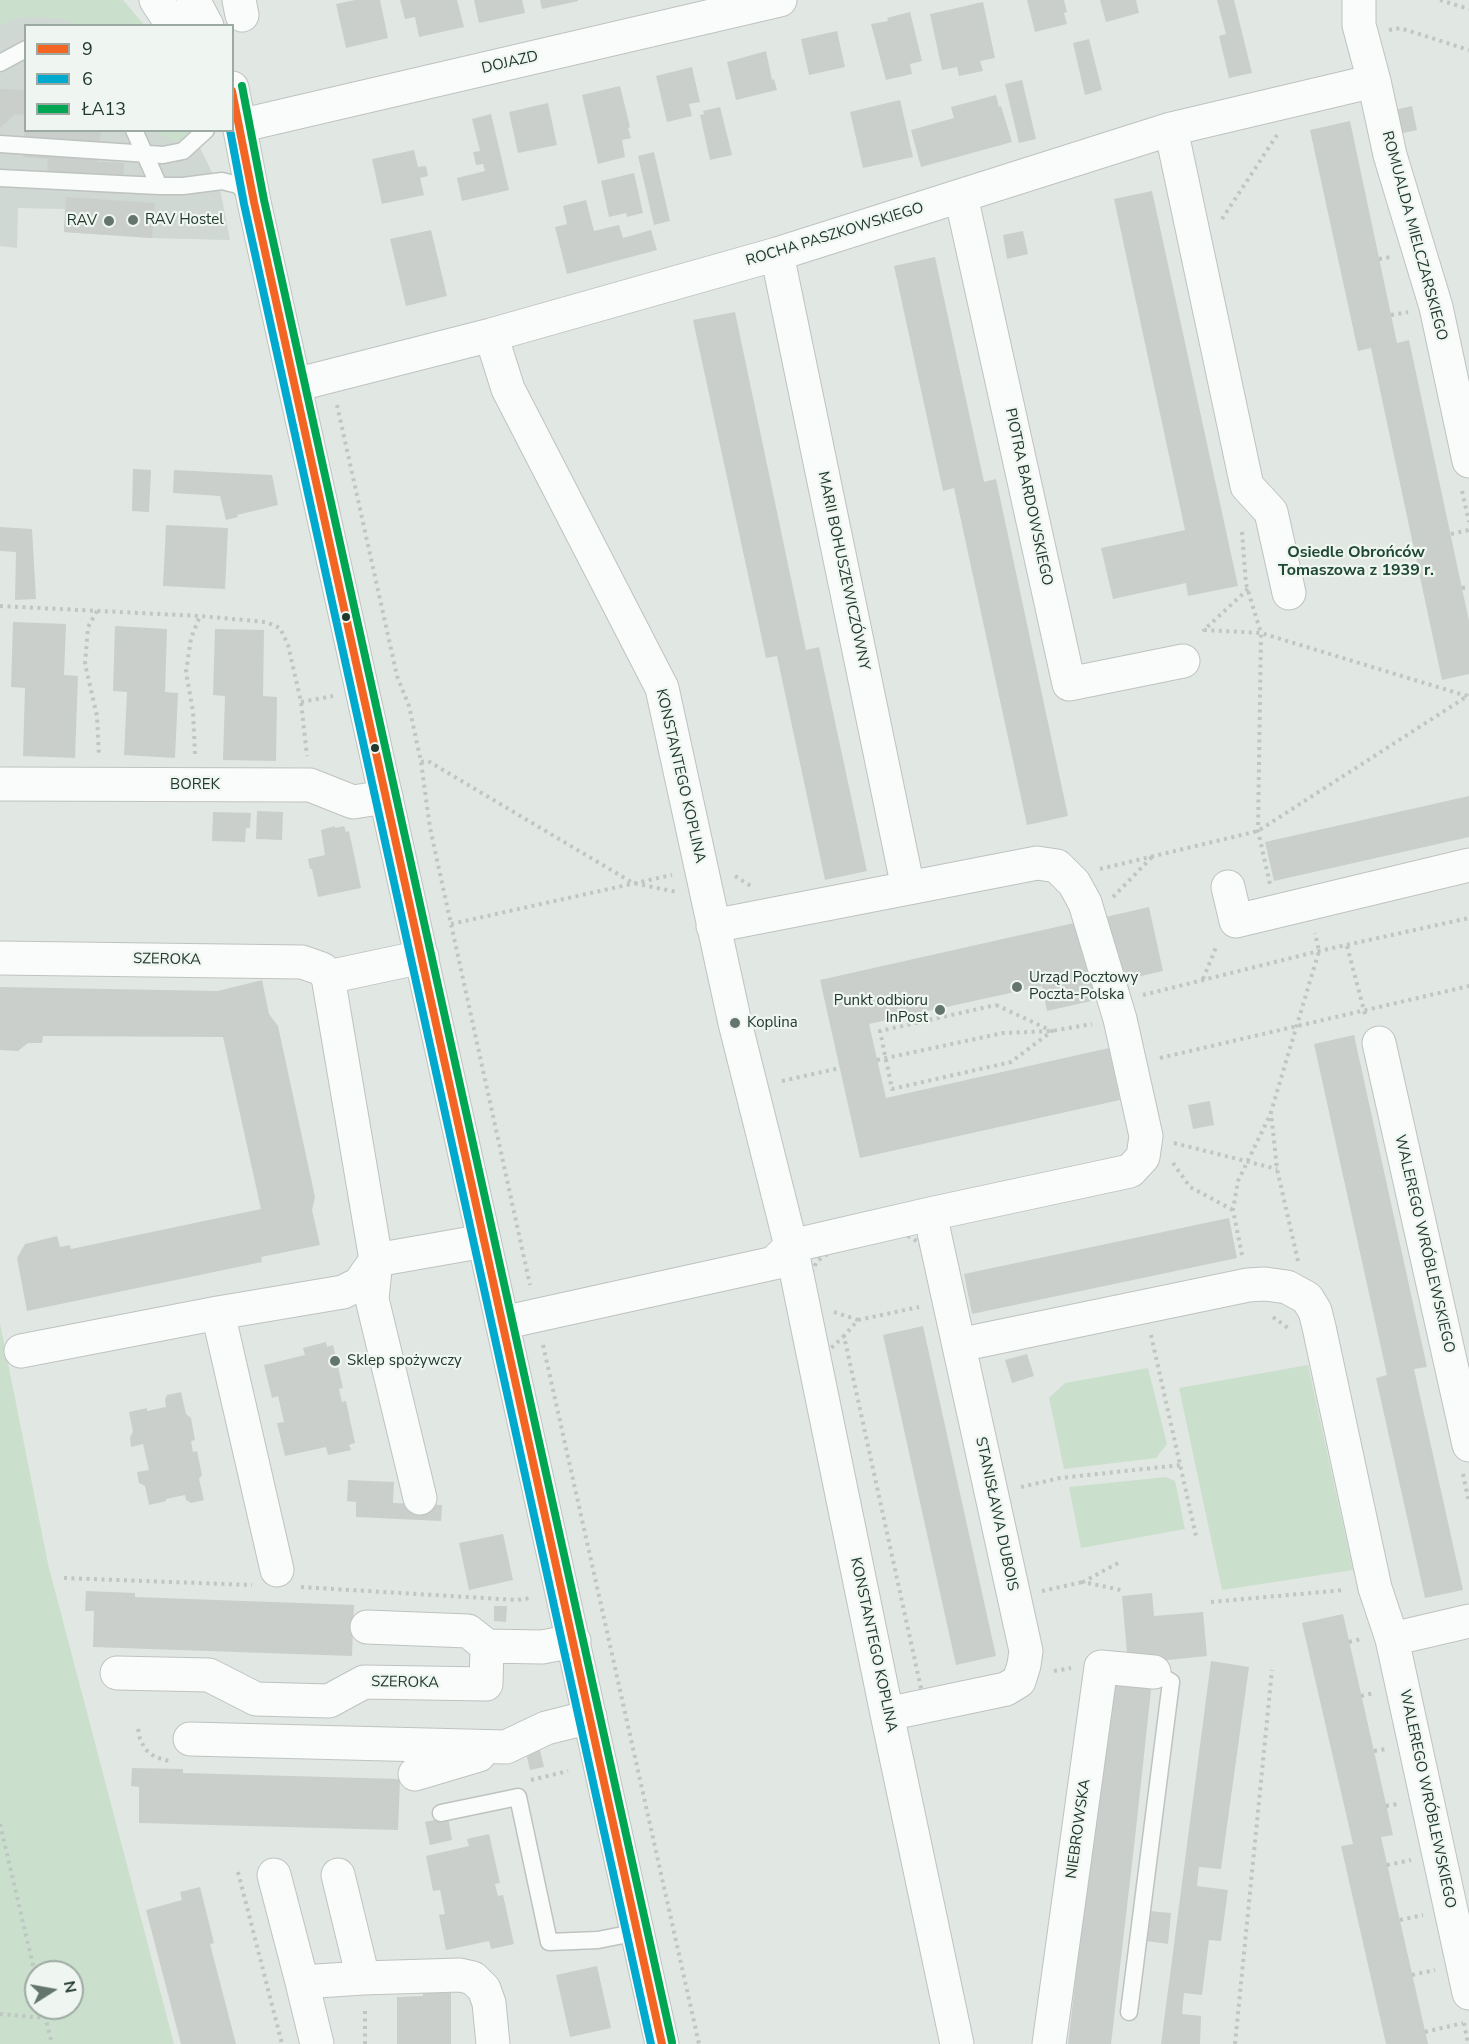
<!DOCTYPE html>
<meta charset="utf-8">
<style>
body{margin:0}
#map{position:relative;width:1469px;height:2044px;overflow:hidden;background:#e1e7e3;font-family:"Nunito Sans",sans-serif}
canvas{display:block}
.legend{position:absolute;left:24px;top:24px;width:210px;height:108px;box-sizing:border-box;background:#eff6f1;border:2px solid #9daaa3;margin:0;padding:8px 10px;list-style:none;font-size:18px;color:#21382d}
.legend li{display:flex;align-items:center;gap:12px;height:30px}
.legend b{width:30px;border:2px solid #9daaa3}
.north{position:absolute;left:24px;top:1960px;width:60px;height:60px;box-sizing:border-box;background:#eff6f1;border:2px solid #9daaa3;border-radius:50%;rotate:79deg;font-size:16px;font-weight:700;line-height:24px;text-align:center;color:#21382d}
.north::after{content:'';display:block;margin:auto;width:21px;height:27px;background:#64756d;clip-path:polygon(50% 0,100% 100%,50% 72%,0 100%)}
</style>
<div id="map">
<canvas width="1469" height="2044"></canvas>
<ul class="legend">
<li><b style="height:8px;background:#f26522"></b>9</li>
<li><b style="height:8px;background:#00a9ce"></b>6</li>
<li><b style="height:8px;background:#00a651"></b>ŁA13</li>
</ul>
<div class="north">N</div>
</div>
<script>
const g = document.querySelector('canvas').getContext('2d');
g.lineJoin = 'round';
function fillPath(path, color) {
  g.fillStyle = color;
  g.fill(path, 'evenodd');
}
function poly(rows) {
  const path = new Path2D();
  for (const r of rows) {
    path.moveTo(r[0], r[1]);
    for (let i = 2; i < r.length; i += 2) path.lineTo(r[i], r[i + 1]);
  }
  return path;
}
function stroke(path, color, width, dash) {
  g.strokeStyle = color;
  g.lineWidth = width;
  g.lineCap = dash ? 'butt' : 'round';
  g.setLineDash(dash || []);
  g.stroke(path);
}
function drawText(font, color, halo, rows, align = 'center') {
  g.font = font + ' "Nunito Sans",sans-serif';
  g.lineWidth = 4.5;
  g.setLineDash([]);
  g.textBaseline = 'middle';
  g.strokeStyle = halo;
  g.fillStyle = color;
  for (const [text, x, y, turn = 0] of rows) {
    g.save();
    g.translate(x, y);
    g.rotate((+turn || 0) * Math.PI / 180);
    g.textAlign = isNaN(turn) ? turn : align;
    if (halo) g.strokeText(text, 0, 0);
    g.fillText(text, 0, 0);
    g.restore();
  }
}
fillPath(poly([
 [0,0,136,25,26,26,26,130,192,131,220,189,230,240,152,238,64,232,65,209,18,208,17,248,0,246]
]), '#cfd8d2');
fillPath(poly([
 [0,0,123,0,144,25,77,25,63,19,47,17,25,17,11,20,0,26],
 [155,131,194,131,178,141,172,141],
 [0,1323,48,1564,174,2044,0,2044],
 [36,1972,72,1972,72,2008,36,2008],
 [1308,1365,1353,1570,1222,1590,1179,1388],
 [1148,1368,1167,1444,1156,1458,1064,1469,1049,1398,1065,1383],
 [1166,1477,1175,1481,1185,1529,1081,1548,1069,1487]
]), '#cbdfcd');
fillPath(poly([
 [355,0,380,0,388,38,346,48,336,4],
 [400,0,457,0,464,27,419,37,415,17,405,19],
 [474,0,522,0,525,13,479,23],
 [540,0,578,0,578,1,542,9],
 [1027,0,1064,0,1067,12,1064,13,1067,24,1035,32],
 [1100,0,1136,0,1139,13,1106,22],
 [1217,0,1234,0,1252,73,1229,78,1219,36,1226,34],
 [983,2,995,58,980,61,983,71,959,76,957,67,942,70,930,14],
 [910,12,922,61,910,64,912,74,886,80,871,24,888,21,887,18],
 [837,31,845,67,809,75,801,39],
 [1089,39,1102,90,1085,95,1073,43],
 [766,51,772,80,774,79,777,90,736,100,727,62],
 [692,67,700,102,689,104,692,116,667,122,656,76],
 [1022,80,1036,139,1019,143,1005,84],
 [620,86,630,127,628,128,631,138,622,140,625,157,598,164,582,95],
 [0,89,26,90,26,115,15,114,0,128],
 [996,95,999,107,1001,106,1012,142,921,167,911,130,954,118,951,107],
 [900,100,913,157,863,168,850,112],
 [548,103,557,145,518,153,509,112],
 [1412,106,1417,130,1394,135,1390,111],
 [720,107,732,155,710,160,700,115,704,114,703,111],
 [491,114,509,190,462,201,457,178,485,171,483,164,476,165,473,152,480,151,472,119],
 [1350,121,1397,343,1409,340,1469,621,1469,674,1442,680,1371,348,1358,351,1310,130],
 [25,130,101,130,98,162,124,163,122,194,46,189,48,159,23,157],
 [414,150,418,167,426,166,428,176,420,178,424,195,382,204,372,159],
 [654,152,670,221,654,225,638,156],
 [634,173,643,213,627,217,626,213,609,217,601,181],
 [1152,191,1238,586,1188,596,1186,583,1113,599,1101,548,1185,530,1114,199],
 [66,197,155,203,152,238,64,232],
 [586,200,594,231,619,225,623,238,651,230,657,250,567,274,555,227,567,224,563,206],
 [431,230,447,296,406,306,390,239],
 [1023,231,1028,254,1007,259,1003,235],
 [935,257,984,482,996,479,1068,816,1027,825,954,488,943,491,894,266],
 [735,312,806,650,819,647,867,871,825,880,777,656,766,658,693,320],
 [133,469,151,470,149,512,132,511],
 [174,470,272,475,278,505,237,515,238,517,226,520,220,496,173,493],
 [166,525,228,528,225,589,163,586],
 [0,527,32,529,36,599,15,600,16,552,0,551],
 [13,622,66,624,64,675,78,676,75,758,23,756,25,688,11,687],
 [115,626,167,629,165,692,178,693,175,758,124,755,127,692,113,691],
 [215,629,264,630,263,696,277,697,276,761,223,760,225,696,213,695],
 [1469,796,1469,837,1274,881,1265,842],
 [257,811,283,812,282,840,256,839],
 [213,812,251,813,250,828,246,828,245,842,212,841],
 [335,826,335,828,344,826,346,832,349,831,361,888,318,897,312,869,310,869,308,859,325,855,321,830],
 [1149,907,1163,971,1115,982,1101,918],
 [1083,921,1100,999,1047,1011,1042,986,869,1024,886,1098,1109,1048,1120,1100,860,1158,820,980],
 [262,980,269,1014,278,1026,315,1197,312,1210,320,1245,261,1257,262,1262,27,1311,17,1258,25,1244,57,1236,60,1247,70,1245,71,1249,261,1209,223,1037,43,1036,42,1043,28,1043,18,1051,0,1050,0,987,218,991],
 [1354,1035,1427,1367,1414,1369,1463,1590,1425,1598,1376,1378,1387,1375,1314,1044],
 [1210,1101,1214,1125,1193,1129,1188,1105],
 [1229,1218,1237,1258,972,1314,964,1274],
 [923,1326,996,1656,956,1665,883,1335],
 [326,1342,327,1347,333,1345,343,1388,339,1389,342,1402,346,1401,355,1443,349,1445,351,1450,328,1455,326,1447,285,1456,277,1423,284,1422,278,1396,272,1398,264,1365,305,1355,303,1348],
 [1027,1354,1034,1376,1012,1383,1005,1360],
 [181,1392,186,1414,191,1418,195,1440,191,1441,193,1452,197,1451,202,1475,199,1479,204,1500,191,1503,186,1500,185,1495,166,1499,166,1501,149,1505,145,1486,139,1483,137,1472,149,1470,143,1444,131,1447,130,1437,133,1432,129,1412,147,1408,147,1411,166,1407,165,1400,167,1395],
 [348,1480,394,1482,393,1503,442,1505,441,1521,356,1517,356,1502,347,1501],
 [503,1534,513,1580,469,1590,459,1543],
 [86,1591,135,1593,135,1597,354,1605,352,1656,93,1647,94,1611,85,1611],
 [1152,1593,1154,1616,1203,1612,1207,1656,1128,1664,1122,1596],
 [494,1606,507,1606,506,1622,494,1621],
 [1343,1614,1393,1835,1381,1837,1428,2044,1386,2044,1341,1846,1353,1844,1302,1623],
 [1211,1661,1249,1667,1221,1869,1199,1867,1197,1886,1228,1890,1221,1941,1209,1940,1202,1995,1184,1993,1182,2014,1201,2016,1200,2044,1161,2044],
 [1111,1676,1152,1681,1135,1838,1111,2044,1068,2044],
 [540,1750,544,1767,530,1770,526,1753],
 [132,1768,183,1769,183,1773,400,1779,398,1830,139,1823,139,1787,131,1786],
 [448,1817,452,1840,430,1845,425,1822],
 [489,1834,500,1883,495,1884,498,1896,503,1895,514,1944,491,1949,489,1941,446,1950,439,1915,445,1914,440,1890,433,1891,426,1856,469,1846,467,1839],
 [200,1887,214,1943,210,1944,236,2044,181,2044,146,1910,182,1900,180,1892],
 [1149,1911,1171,1913,1168,1944,1146,1941],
 [597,1966,611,2028,570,2037,556,1975],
 [423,1993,451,1993,451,2044,397,2044,397,1997,423,1996]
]), '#cacfcc');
const lane = poly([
 [0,63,26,49],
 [134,130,159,186],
 [0,144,163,155,183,151,206,130],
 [0,178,159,186,183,186,222,181,238,185,250,197],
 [441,1813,518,1797,549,1942,598,1940,638,1932],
 [1129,2012,1171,1682,1154,1672]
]);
const street = poly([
 [239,0,242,15],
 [1359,0,1359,25,1374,81,1390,155,1436,307,1469,461],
 [239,126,780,0],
 [1171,129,1247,486,1271,512,1289,593],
 [961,196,1069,684,1183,661],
 [777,254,908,888],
 [491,335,508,389,662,688,735,1023,791,1246,887,1714,957,2044],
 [295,385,491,335,777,254,1171,129,1374,81],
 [0,784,310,785,353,802,386,797],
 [1228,887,1236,921,1469,865],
 [713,926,1037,863,1057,866,1074,883,1085,903,1120,1019,1146,1136,1143,1157,1130,1171,930,1214,791,1246],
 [0,958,302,962,322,969,328,977,422,957],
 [328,977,376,1260,372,1299,420,1498],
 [1379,1043,1469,1445],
 [218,1313,277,1570],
 [502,1323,774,1263,791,1246],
 [959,1345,1248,1285,1265,1284,1287,1287,1307,1298,1315,1311,1319,1327,1375,1588,1392,1639],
 [21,1351,218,1313,343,1292,359,1284,376,1260,484,1241],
 [1469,1621,1392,1639,1469,1993],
 [367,1627,468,1631,487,1646,542,1647,574,1641],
 [117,1673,209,1675,256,1699,329,1701,364,1682,486,1684,487,1646],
 [887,1714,1006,1689,1019,1681,1024,1665,1026,1651,930,1214],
 [190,1739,506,1747,546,1728,590,1717],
 [415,1774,479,1755],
 [274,1875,302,1982,363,1978,460,1975,473,1978,484,1989,489,2003,493,2044],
 [338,1875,363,1978],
 [302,1982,317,2044],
 [1049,2044,1101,1667,1154,1672]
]);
const secondary = poly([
 [156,0,173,26],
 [193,0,207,26],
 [232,88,254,202,662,2044]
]);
stroke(lane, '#bec3c0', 19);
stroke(street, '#bec3c0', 35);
stroke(secondary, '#bec4c0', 35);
stroke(poly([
 [1440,0,1469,9],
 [1389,30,1400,28,1469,50],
 [1222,219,1277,135],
 [1379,259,1390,257],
 [1391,315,1408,312],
 [337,405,397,676,409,706,421,762,430,828,530,1285],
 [1462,491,1469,522],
 [1242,532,1246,584,1261,633,1258,831,1270,884],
 [1451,534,1469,530],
 [1462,588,1469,587],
 [1248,589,1204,630,1261,633,1467,696],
 [0,606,200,616,266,622,280,628,288,645,301,702,307,756],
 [97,611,88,627,85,664,97,716,99,756],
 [301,702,333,696],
 [195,754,193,711,186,672,191,638,200,616],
 [421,762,428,761,633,883,677,892],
 [1100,869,1258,831,1469,695],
 [735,876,754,888],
 [1113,897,1152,857],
 [451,924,672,875],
 [1347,946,1366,1018],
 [1203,979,1217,945],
 [1143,995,1319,951,1469,918],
 [996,1005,1052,1031,1011,1062,892,1089,880,1031,996,1005],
 [1160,1058,1469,986],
 [877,1060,1003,1033,1052,1031,1092,1024],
 [782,1081,840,1068],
 [1174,1143,1277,1169],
 [1173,1163,1190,1187,1233,1210],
 [900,1235,911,1237,919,1243,926,1252,930,1264,1012,1648,1011,1662,1004,1673,994,1680,922,1693,844,1336,827,1352,811,1274,817,1261,834,1250,900,1235],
 [1242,1255,1233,1210,1238,1181,1271,1113],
 [1298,1261,1277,1169,1271,1112,1319,951,1315,933],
 [834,1312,858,1320,844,1336],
 [1273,1317,1288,1328],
 [858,1320,919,1307],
 [1151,1335,1196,1536],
 [543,1345,699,2044],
 [1463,1474,1469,1502],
 [1021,1487,1060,1478,1181,1465],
 [1118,1563,1083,1582,1121,1590],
 [64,1578,252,1585],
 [301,1587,517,1600,531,1598],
 [1042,1591,1083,1582],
 [1211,1602,1344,1590],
 [1349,1642,1361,1639],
 [1054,1671,1071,1668],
 [1361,1696,1374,1693],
 [138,1729,140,1739,145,1749,155,1757,169,1761],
 [1374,1751,1386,1749],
 [531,1780,568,1771],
 [1386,1806,1398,1804],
 [0,1824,36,1978],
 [1387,1865,1411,1860],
 [238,1872,282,2044],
 [1400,1920,1423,1915],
 [1412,1975,1435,1970],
 [43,2008,52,2044],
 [0,2014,45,2018],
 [1464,2023,1468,2044],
 [1425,2032,1463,2023],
 [365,2044,365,2009],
 [1235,2044,1272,1670]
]), '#bfc7c3', 4, [3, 4.5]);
stroke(lane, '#fafbfb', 16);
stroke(street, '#fafbfb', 33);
stroke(secondary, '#fafbfb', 33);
stroke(poly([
 [232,91,254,202,662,2044]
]), '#f26522', 8);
stroke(poly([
 [230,130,244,204,651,2044]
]), '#00a9ce', 8);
stroke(poly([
 [242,86,264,200,672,2042]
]), '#00a651', 8);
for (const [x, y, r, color] of [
 [133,220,6,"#64756d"],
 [109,221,6,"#64756d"],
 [346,617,5,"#21382d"],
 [375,748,5,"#21382d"],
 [1017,987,6,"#64756d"],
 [940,1010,6,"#64756d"],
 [735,1023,6,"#64756d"],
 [335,1361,6,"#64756d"]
]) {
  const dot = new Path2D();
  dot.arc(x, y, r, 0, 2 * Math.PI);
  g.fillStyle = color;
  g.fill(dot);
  stroke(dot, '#eff6f1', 2);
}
drawText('15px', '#21382d', '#eff6f1', [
 ["DOJAZD",510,63,-13],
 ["ROCHA PASZKOWSKIEGO",835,235,-17],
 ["ROMUALDA MIELCZARSKIEGO",1414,236,75],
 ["PIOTRA BARDOWSKIEGO",1028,497,78],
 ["MARII BOHUSZEWICZÓWNY",843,571,78],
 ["KONSTANTEGO KOPLINA",680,776,77],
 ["BOREK",195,785],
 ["SZEROKA",167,960,1],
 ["WALEREGO WRÓBLEWSKIEGO",1424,1244,77],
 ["STANISŁAWA DUBOIS",996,1514,78],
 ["KONSTANTEGO KOPLINA",873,1645,78],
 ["SZEROKA",405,1683,1],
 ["WALEREGO WRÓBLEWSKIEGO",1427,1799,78],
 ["NIEBROWSKA",1079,1829,-82]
]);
drawText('15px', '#21382d', '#eff6f1', [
 ["RAV Hostel",145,220],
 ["RAV",97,221,"right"],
 ["Urząd Pocztowy",1029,978],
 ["Poczta-Polska",1029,995],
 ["Punkt odbioru",928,1001,"right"],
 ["InPost",928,1018,"right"],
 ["Koplina",747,1023],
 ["Sklep spożywczy",347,1361]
], 'left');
drawText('bold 16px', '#1f4835', '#eff6f1', [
 ["Osiedle Obrońców",1356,553],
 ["Tomaszowa z 1939 r.",1356,571]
]);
</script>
